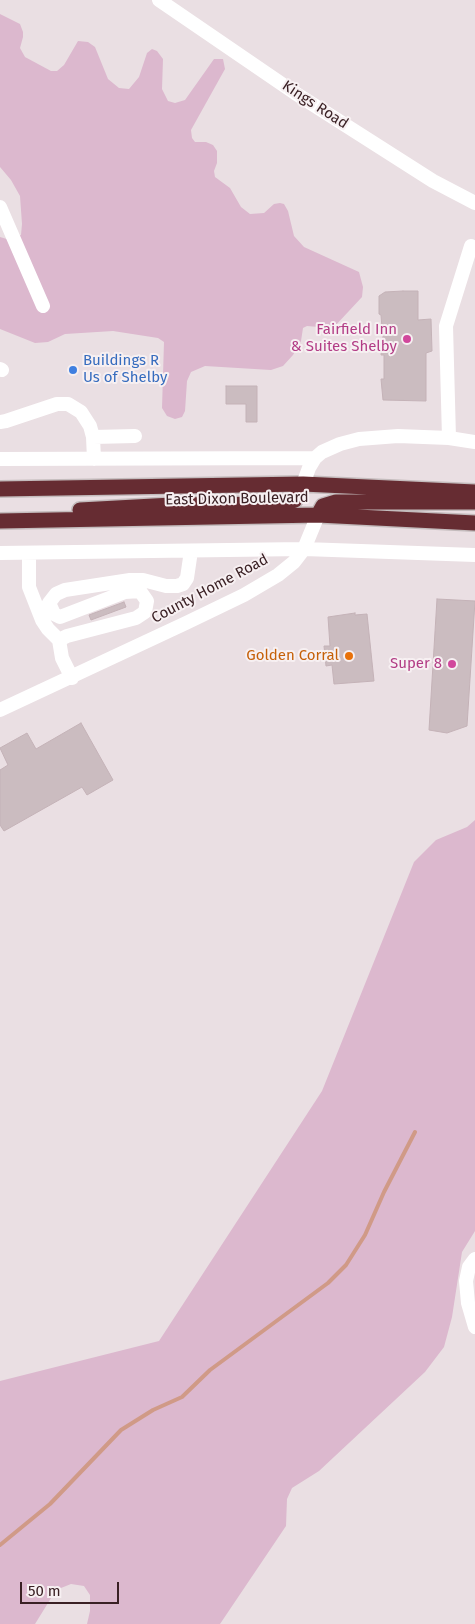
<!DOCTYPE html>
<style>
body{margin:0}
#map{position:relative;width:475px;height:1624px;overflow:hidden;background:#eadfe3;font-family:"Fira Sans",sans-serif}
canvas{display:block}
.scale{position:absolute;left:20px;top:1582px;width:99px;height:22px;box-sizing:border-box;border:2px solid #3a2024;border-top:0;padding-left:6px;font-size:15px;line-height:18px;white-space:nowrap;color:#3a2024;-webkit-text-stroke:4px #f7f0f2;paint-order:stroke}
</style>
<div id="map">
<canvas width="475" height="1624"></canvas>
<div class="scale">50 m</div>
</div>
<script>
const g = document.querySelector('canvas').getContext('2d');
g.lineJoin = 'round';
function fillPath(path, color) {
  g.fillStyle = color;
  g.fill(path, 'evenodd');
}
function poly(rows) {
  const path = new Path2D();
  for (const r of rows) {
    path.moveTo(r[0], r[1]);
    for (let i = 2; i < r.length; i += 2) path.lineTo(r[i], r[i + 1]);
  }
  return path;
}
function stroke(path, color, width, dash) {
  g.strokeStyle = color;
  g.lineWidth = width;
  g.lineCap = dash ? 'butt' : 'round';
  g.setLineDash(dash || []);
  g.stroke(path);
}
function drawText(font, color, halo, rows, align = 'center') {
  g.font = font + ' "Fira Sans",sans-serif';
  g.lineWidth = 4;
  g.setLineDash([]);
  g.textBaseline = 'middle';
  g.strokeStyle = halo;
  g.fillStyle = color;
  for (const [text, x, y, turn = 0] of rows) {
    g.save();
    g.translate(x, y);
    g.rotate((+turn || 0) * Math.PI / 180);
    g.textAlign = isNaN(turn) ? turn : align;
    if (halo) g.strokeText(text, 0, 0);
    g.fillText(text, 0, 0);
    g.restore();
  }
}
fillPath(poly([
 [0,14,20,24,23,32,23,37,20,48,25,57,51,71,57,71,64,65,78,41,88,42,95,47,108,79,119,88,129,89,139,77,147,53,152,49,157,51,163,59,162,89,168,101,175,103,185,100,214,59,223,59,225,69,191,130,192,138,195,142,206,142,213,145,217,151,217,163,214,171,215,177,230,188,241,207,250,214,264,213,274,204,280,203,284,204,288,211,294,236,304,247,359,272,363,287,362,297,335,326,330,328,307,326,303,328,301,341,293,355,283,366,271,370,205,366,191,372,187,381,185,411,182,417,175,419,167,416,162,408,164,342,158,338,113,331,65,334,48,342,35,343,0,329,0,237,10,240,21,235,22,224,20,196,11,180,0,167],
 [475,820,475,1231,462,1252,452,1317,444,1347,425,1372,319,1471,292,1488,287,1499,286,1526,220,1624,87,1624,90,1611,90,1595,84,1586,71,1584,56,1590,35,1624,0,1624,0,1381,159,1341,322,1091,414,862,436,840,467,827]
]), '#dcb8ce');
stroke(poly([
 [0,1545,50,1504,121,1430,153,1410,182,1397,210,1370,328,1283,346,1265,365,1235,384,1192,415,1132]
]), '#d09a87', 4);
const building = poly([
 [403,291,418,291,418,320,431,319,432,351,426,353,426,401,383,400,381,379,384,379,384,355,381,355,384,328,382,328,381,315,379,314,379,296,385,292,403,291],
 [226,386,257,386,257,422,246,422,246,404,226,404,226,386],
 [437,599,475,601,467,726,447,733,429,730,437,599],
 [124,602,126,607,91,620,89,615,124,602],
 [355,613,355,615,367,614,374,681,334,684,332,665,326,666,324,646,330,646,328,617,355,613],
 [81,723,113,780,87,795,82,787,4,831,0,825,0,770,8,765,0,748,27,733,36,749,81,723]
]);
fillPath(building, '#cbbcc0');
stroke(building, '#c4b2b7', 1);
const highway = poly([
 [0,489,303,484,475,492],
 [80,510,172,505,282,504,295,500,303,484],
 [318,515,323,506,336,502,475,502],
 [0,521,318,515,475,523]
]);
stroke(highway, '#c4bcbd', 18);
stroke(poly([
 [159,0,295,93,433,181,475,203],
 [0,207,43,306],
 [0,369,2,370],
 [0,422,6,421,57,404,68,404,81,412,90,426,93,437,94,459],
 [93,437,135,436],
 [449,438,446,326,471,246],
 [0,459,315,458],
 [303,484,309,468,315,458,322,452,340,444,359,439,398,436,449,438,475,442],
 [0,553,304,549,475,555],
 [29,553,29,587,42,620,48,629,59,640,62,658,72,678],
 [59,640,67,636,136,618,145,612,147,601,140,591,125,592,60,617,54,614,49,603,56,594,65,590,130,580,143,580,166,586,177,586,183,584,187,578,191,551],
 [0,710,186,623,244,595,278,575,294,562,304,549,318,515],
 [475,1259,469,1267,466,1281,468,1303,475,1327]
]), '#fff', 14);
stroke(highway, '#662c32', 15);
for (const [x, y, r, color] of [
 [407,339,5,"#d1479c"],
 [73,370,5,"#3f7fe0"],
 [349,656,5,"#e8710a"],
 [452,664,5,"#d1479c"]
]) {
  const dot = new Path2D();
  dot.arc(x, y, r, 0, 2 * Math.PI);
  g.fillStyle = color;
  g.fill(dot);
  stroke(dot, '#f7f0f2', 2);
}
drawText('15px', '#3a2024', '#f7f0f2', [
 ["Kings Road",315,105,33],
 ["East Dixon Boulevard",237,499,-1],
 ["County Home Road",210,589,-28]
]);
drawText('15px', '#b23c85', '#f7f0f2', [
 ["Fairfield Inn",397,330],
 ["& Suites Shelby",397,347],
 ["Super 8",442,664]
], 'right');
drawText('15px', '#366cbe', '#f7f0f2', [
 ["Buildings R",83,361],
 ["Us of Shelby",83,378]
], 'left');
drawText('15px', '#c56008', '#f7f0f2', [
 ["Golden Corral",339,656]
], 'right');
</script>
